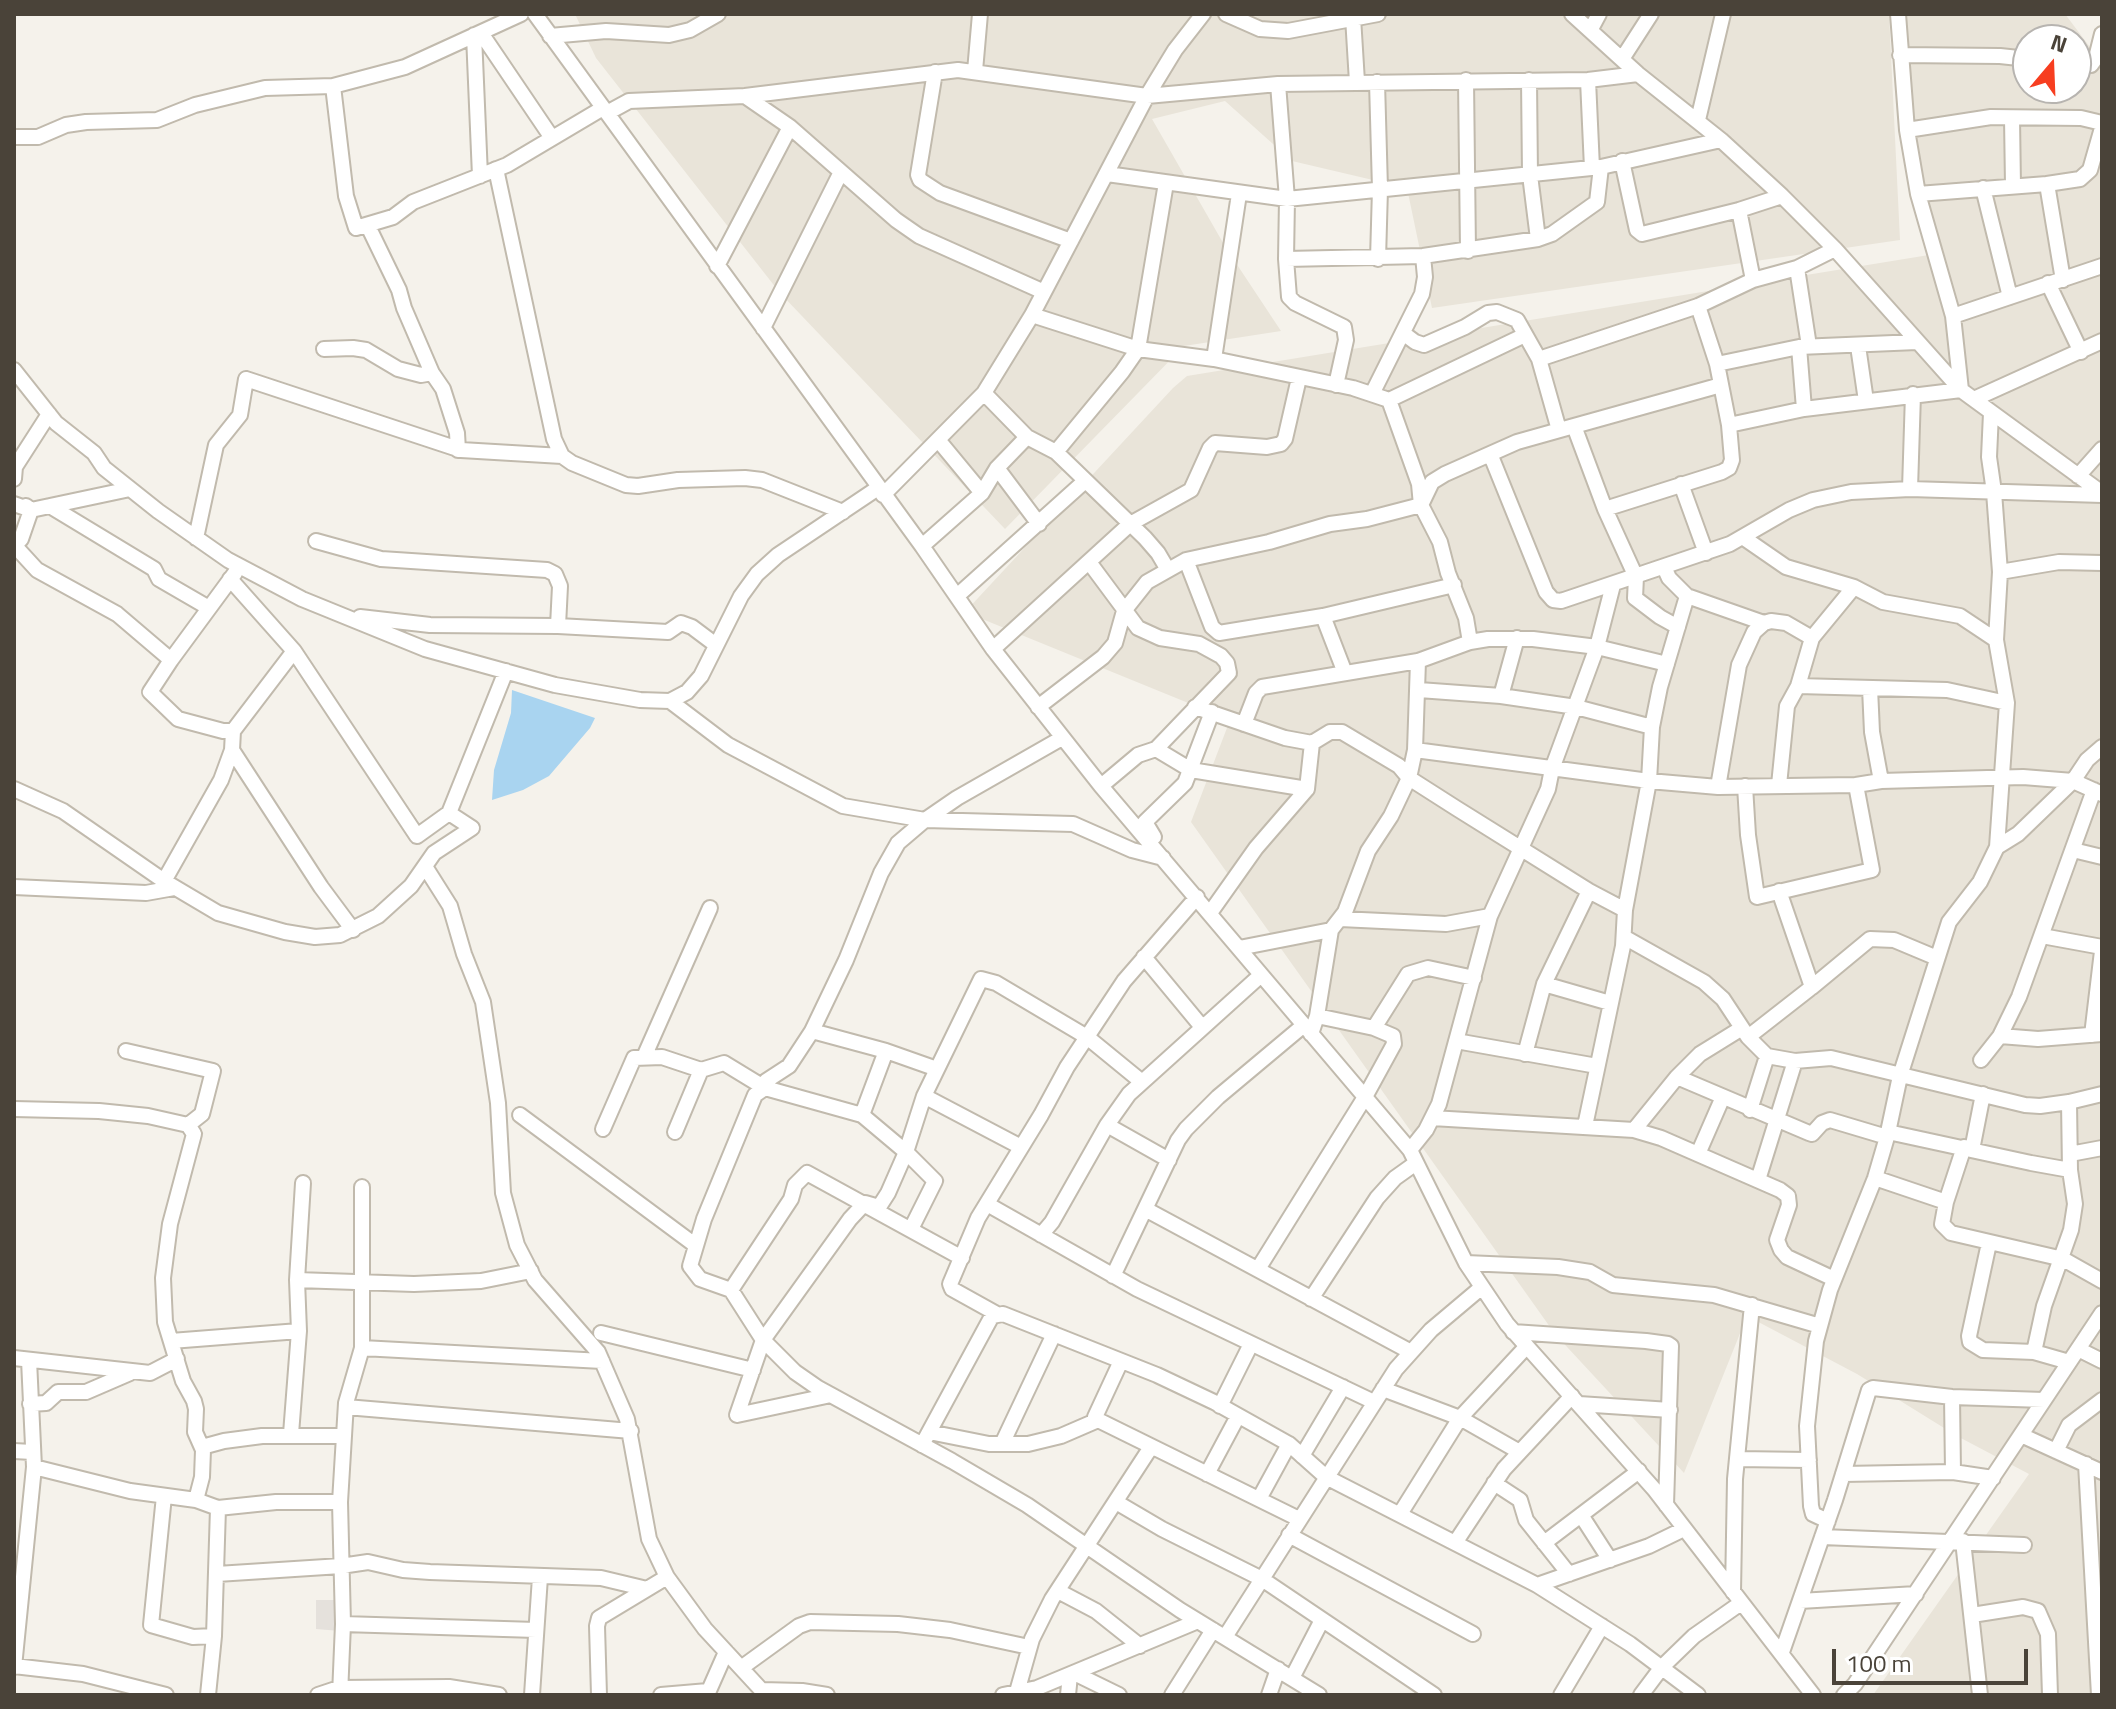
<!DOCTYPE html>
<style>
body{margin:0}
#map{position:relative;width:2116px;height:1709px;overflow:hidden;background:#f5f2eb;font-family:"Titillium Web",sans-serif}
canvas{display:block}
.frame{position:absolute;inset:0;border:16px solid #4a4339;pointer-events:none}
.north{position:absolute;left:2012px;top:24px;width:80px;height:80px;box-sizing:border-box;background:#fff;border:2px solid #b7b4b0;border-radius:50%;rotate:19deg;font-size:22px;font-weight:700;line-height:32px;text-align:center;color:#4a4339}
.north::after{content:'';display:block;margin:auto;width:28px;height:36px;background:#f73e20;clip-path:polygon(50% 0,100% 100%,50% 72%,0 100%)}
.scale{position:absolute;left:1832px;top:1649px;width:196px;height:36px;box-sizing:border-box;border:4px solid #4a4339;border-top:0;padding-left:10px;font-size:24px;line-height:28px;white-space:nowrap;color:#4a4339;-webkit-text-stroke:6px #fff;paint-order:stroke}
</style>
<div id="map">
<canvas width="2116" height="1709"></canvas>
<div class="frame"></div>
<div class="north">N</div>
<div class="scale">100 m</div>
</div>
<script>
const g = document.querySelector('canvas').getContext('2d');
g.lineJoin = 'round';
function fillPath(path, color) {
  g.fillStyle = color;
  g.fill(path, 'evenodd');
}
function poly(rows) {
  const path = new Path2D();
  for (const r of rows) {
    path.moveTo(r[0], r[1]);
    for (let i = 2; i < r.length; i += 2) path.lineTo(r[i], r[i + 1]);
  }
  return path;
}
function stroke(path, color, width, dash) {
  g.strokeStyle = color;
  g.lineWidth = width;
  g.lineCap = dash ? 'butt' : 'round';
  g.setLineDash(dash || []);
  g.stroke(path);
}
fillPath(poly([
 [575,14,1889,14,1900,240,1432,308,1407,188,1292,161,1225,101,1152,119,1226,248,1281,331,1184,346,1005,529,780,293,596,58],
 [1896,14,2065,14,2102,63,2102,1695,1873,1695,2029,1474,1957,1436,1857,1374,1747,1316,1684,1473,1555,1334,1191,822,1230,720,965,612,1173,388,1187,376,1935,254],
 [2028,40,2076,40,2076,88,2028,88]
]), '#e9e4d9');
fillPath(poly([
 [316,1600,339,1600,340,1631,316,1629]
]), '#e5e1dc');
fillPath(poly([
 [512,690,595,718,590,728,549,776,523,790,492,800,494,770,511,713]
]), '#a9d4f0');
const minor = poly([
 [535,14,922,546,993,649,1101,786,1410,1150,1466,1263,1507,1324,1654,1489,1813,1695],
 [1226,14,1260,29,1288,31,1378,14],
 [1572,14,1638,74,1721,140,1782,196,1835,249,1961,390,2102,493],
 [1353,17,1357,82],
 [1591,29,1599,14],
 [481,33,552,138],
 [474,35,480,176],
 [550,36,606,31,669,35,690,30,718,14],
 [1900,55,2000,56,2028,59],
 [1622,59,1651,14],
 [2076,66,2091,65,2096,58,2102,34],
 [975,71,980,14],
 [935,72,918,175,920,180,940,193,1071,241],
 [1466,80,1468,251],
 [1529,80,1530,175,1538,239],
 [1588,80,1592,168],
 [1377,82,1380,189,1378,259],
 [1278,84,1287,199,1286,259,1289,297,1295,303,1344,327,1346,340,1336,385],
 [333,86,346,196,356,228,393,217,413,202,507,165,603,108],
 [745,96,790,127,896,220,919,236,1044,292],
 [607,113,629,101,745,96,958,70,1147,96,1278,84,1588,80,1638,74],
 [2012,118,2013,186],
 [1698,120,1723,14],
 [1907,130,1991,117,2081,118,2102,123],
 [14,137,38,137,66,125,86,122,157,120,195,105,265,88,333,86,405,67,521,14],
 [1622,161,1637,230,1642,234,1739,210,1782,196],
 [496,169,554,439,562,456,572,463,626,485,638,486,678,480,745,478,762,480,843,512],
 [1107,174,1287,199,1601,167,1721,140],
 [2047,184,2063,280],
 [1983,188,2010,297],
 [1918,194,2047,184,2080,179,2090,170,2102,128],
 [1739,210,1753,280],
 [368,226,399,290,404,308,432,373,443,389,457,433,458,450],
 [1286,259,1423,256,1538,239,1552,234,1597,202,1601,167],
 [717,266,790,127],
 [1797,268,1809,346],
 [2048,283,2081,352],
 [1032,315,1138,349,1214,359,1353,388,1389,400,1525,335],
 [1953,316,2102,266],
 [763,328,841,172],
 [1403,333,1415,342,1424,345,1465,327,1488,313,1497,312,1517,320,1539,359,1559,430],
 [1858,346,1866,401],
 [1799,347,1804,409],
 [324,349,353,348,366,350,398,369,421,375,432,373],
 [1214,359,1239,194],
 [1539,359,1698,306,1753,280,1797,268,1835,249],
 [1717,364,1799,347,1917,342],
 [14,370,56,423,94,453,104,468,158,511,228,560,302,599,425,649,555,685,640,700,670,701,687,692,701,676,741,596,757,574,778,555,878,488],
 [984,393,1027,437,1056,452,1145,538,1158,553,1168,570],
 [1372,394,1422,294,1425,277,1423,256],
 [1974,399,2102,341],
 [1389,400,1419,484,1421,505,1440,542,1448,573,1466,618,1470,642],
 [1729,425,1804,409,1961,390,1953,316,1918,194,1907,130,1898,14],
 [1574,426,1721,385],
 [939,441,982,493],
 [1056,452,1122,372,1138,349,1166,183],
 [1491,456,1546,592,1553,600,1561,601,1730,544,1789,510,1813,500,1851,492,1910,489,2102,495],
 [997,468,1039,524],
 [2078,476,2102,449],
 [14,479,15,467,49,414],
 [1681,484,1706,553],
 [1910,489,1913,394],
 [883,495,984,393,1032,315,1147,96,1175,50,1203,14],
 [14,504,31,510,130,489],
 [50,506,154,569,159,579,209,608],
 [1605,509,1722,472,1729,468,1732,460,1729,425,1717,364,1698,306],
 [196,538,216,445,240,415,246,379,461,450,562,456],
 [1744,538,1786,567,1854,587,1883,602,1960,616,1996,640],
 [316,541,381,559,547,570,555,574,560,586,558,626],
 [15,546,37,570,117,614,171,660,235,573],
 [922,546,982,493,997,468,1027,437],
 [14,547,21,539,31,510,26,506],
 [1186,560,1212,627,1219,633,1323,616,1454,585],
 [1089,562,1138,628,1160,638,1199,644,1221,656,1227,663,1229,673,1156,749,1138,755,1101,786],
 [1664,567,1669,578,1687,596,1764,623,1771,621,1786,623,1812,638],
 [2000,572,2059,562,2102,563],
 [957,596,1085,481],
 [1323,616,1345,673],
 [360,617,430,625,558,626,668,632,681,623,692,627,716,645],
 [993,649,1130,524,1191,490,1210,448,1215,443,1267,447,1281,444,1285,439,1299,378],
 [294,651,417,836,449,813],
 [171,660,150,692,178,719,223,731,233,731],
 [1798,686,1947,690,2007,703],
 [1870,688,1872,732,1881,781],
 [1419,690,1501,696,1576,707,1652,727],
 [1501,696,1517,638],
 [670,701,728,745,843,806,925,820,1073,824,1132,850,1163,858],
 [1038,707,1103,657,1115,643,1124,611,1147,582,1186,560,1269,542,1330,524,1367,519,1421,505,1432,482,1445,474,1517,442,1574,426,1605,509,1636,577,1635,598,1660,617,1678,627],
 [1195,707,1285,738,1312,743,1330,732,1342,732,1399,766,1409,778,1456,808,1589,891,1625,910],
 [1244,724,1256,693,1262,687,1418,661,1470,642,1488,639,1533,639,1597,647,1667,664],
 [1062,738,957,798,925,820,898,843,881,873,846,960,812,1031,789,1066,766,1081,765,1088,755,1095,704,1219,690,1266,700,1279,731,1290,763,1340,795,1372,818,1388,952,1461,1027,1505,1180,1610,1319,1695],
 [1156,749,1191,770,1307,789],
 [232,750,321,887,353,930],
 [1415,750,1649,781,1718,787,1856,785,1881,781,2023,777,2073,781,2102,794],
 [1779,785,1787,706,1798,686,1812,638,1854,587],
 [1745,786,1748,835,1757,897,1872,870,1856,785],
 [1718,787,1739,665,1754,632,1764,623],
 [14,789,63,811,164,881,218,913,285,932,315,937,340,935,378,916,411,886,434,853,472,828,449,813,506,671],
 [1154,837,1145,822,1185,783,1212,712],
 [1997,847,2018,834,2073,781,2087,760,2102,747],
 [2073,850,2102,857],
 [426,868,450,906,464,954,483,1002,498,1103,503,1193,517,1245,535,1280,598,1352,627,1419,649,1539,667,1577,705,1629,766,1695],
 [164,881,221,780,232,750,233,731,294,651,230,579],
 [14,887,146,893,174,888],
 [1779,891,1812,987,1870,939,1894,940,1937,958],
 [1210,913,1256,848,1307,789,1312,743],
 [1340,919,1446,924,1490,916],
 [2042,936,2102,947],
 [1624,937,1704,982,1723,999,1748,1037,1767,1056,1795,1061,1831,1058,2025,1105,2040,1106,2069,1102,2102,1094],
 [1239,948,1331,930],
 [1144,957,1202,1027],
 [1544,984,1610,1003],
 [1374,1028,1408,974,1428,968,1474,978],
 [812,1031,886,1051,937,1069],
 [1311,1034,1317,1016,1331,930,1345,912,1368,851,1391,816,1409,778,1415,750,1418,661],
 [2092,1035,2102,951],
 [2000,1036,2038,1039,2102,1034],
 [1748,1037,1812,987],
 [1456,1041,1597,1066],
 [126,1051,213,1071,202,1114,188,1125,194,1134,170,1224,163,1278,165,1322,183,1381,194,1401,196,1409,195,1432,203,1450,202,1477,196,1500],
 [1525,1054,1544,984,1589,891],
 [644,1057,710,908],
 [1981,1060,2000,1036,2019,997,2094,790],
 [1677,1077,1809,1133,1812,1134,1822,1123,1830,1120,1887,1137],
 [924,1096,1021,1147],
 [14,1109,99,1111,148,1116,188,1125],
 [1750,1110,1767,1056],
 [520,1115,695,1245],
 [862,1115,886,1051],
 [1432,1118,1634,1130,1661,1138,1780,1190,1788,1196,1789,1205,1777,1240,1781,1250,1787,1257,1834,1279],
 [1107,1125,1169,1160],
 [1585,1126,1623,946,1625,910,1649,781,1652,727,1660,687,1687,596],
 [603,1129,634,1058,662,1057,701,1070],
 [1634,1130,1677,1077,1700,1054,1742,1028],
 [675,1132,701,1070,724,1063,765,1088,862,1115,906,1152,935,1181,911,1229],
 [1888,1132,2031,1163,2070,1170],
 [1410,1150,1426,1130,1439,1104,1490,916,1548,789,1552,769,1597,647,1613,585],
 [1972,1150,1983,1094],
 [1698,1154,1722,1099],
 [2070,1154,2102,1148],
 [1875,1178,1946,1202,1942,1224,1951,1233,2063,1259,2102,1281],
 [1758,1180,1795,1061],
 [1946,1202,1964,1147],
 [987,1204,1137,1289,1374,1402],
 [1147,1210,1411,1352],
 [1041,1235,1052,1222,1107,1125,1129,1094,1261,975],
 [1989,1243,1969,1336,1970,1342,1983,1350,2034,1352,2069,1362],
 [1466,1263,1558,1267,1590,1272,1613,1285,1714,1295,1820,1326],
 [1258,1269,1365,1097,1394,1044,1393,1036,1374,1028,1317,1016],
 [1113,1276,1178,1140,1186,1129,1218,1097,1304,1025],
 [297,1280,414,1284,481,1281,531,1271],
 [731,1290,791,1199,795,1185,807,1173,962,1258],
 [1311,1299,1377,1198,1395,1178,1416,1163],
 [997,1314,952,1289,950,1284,978,1218,1041,1115,1067,1067,1124,981,1197,897],
 [1513,1332,1646,1341,1668,1344,1671,1346,1666,1505],
 [601,1333,753,1370],
 [171,1341,299,1331],
 [362,1348,602,1361],
 [2078,1349,2102,1361],
 [2034,1352,2044,1306,2071,1230,2075,1204,2070,1170,2069,1102],
 [14,1358,150,1373,177,1359],
 [1121,1361,1095,1417,1098,1420,1299,1519],
 [1383,1389,1460,1418,1518,1451],
 [831,1395,737,1415,763,1340,850,1219,865,1203,879,1207,888,1193,906,1152,924,1096,981,979,996,983,1087,1037,1142,1082],
 [1952,1397,1953,1472],
 [30,1404,46,1403,58,1392,86,1392,130,1373],
 [1579,1404,1670,1410],
 [1220,1406,1251,1344],
 [346,1407,631,1431],
 [929,1432,989,1444,1028,1444,1061,1436,1098,1420],
 [291,1434,299,1331,297,1280,303,1183],
 [2021,1435,2102,1472],
 [1002,1444,1054,1334],
 [922,1445,986,1327,992,1316,1003,1314,1157,1375,1214,1402,1289,1444,1326,1477,1537,1585,1630,1644,1698,1695],
 [202,1447,224,1441,262,1436,343,1436],
 [14,1451,32,1452],
 [2056,1451,2069,1425,2102,1400],
 [1302,1456,1343,1387],
 [1737,1459,1809,1460],
 [2086,1464,2099,1695],
 [34,1467,130,1491,196,1500,218,1508,276,1502,340,1502],
 [1207,1474,1238,1416],
 [1843,1474,1953,1472,1993,1478],
 [1494,1483,1520,1500,1526,1520,1569,1574],
 [164,1496,151,1625,193,1637,214,1636],
 [1259,1499,1289,1444],
 [1116,1502,1162,1529,1262,1579,1434,1695],
 [1400,1514,1460,1418,1527,1346],
 [1581,1515,1610,1560],
 [1828,1521,1813,1514,1811,1506,1807,1426,1816,1341,1830,1290,1875,1178,1887,1137,1900,1076,1949,922,1980,882,1997,847,2007,703,1996,640,2000,572,1994,492,1989,457,1991,413],
 [1289,1535,1473,1634],
 [1822,1537,2024,1545],
 [1963,1541,1980,1695],
 [1455,1543,1504,1469,1572,1396],
 [1544,1543,1639,1471],
 [217,1574,341,1566,368,1562,403,1570,430,1572,601,1578,647,1589],
 [1537,1585,1649,1546,1684,1529],
 [1058,1591,1096,1611,1140,1646],
 [1733,1592,1735,1479,1752,1305],
 [1800,1601,1916,1594],
 [1972,1615,2023,1607,2038,1611,2048,1634,2050,1695],
 [343,1624,536,1630],
 [1225,1637,1396,1369,1431,1330,1482,1287],
 [1782,1652,1835,1500,1869,1390,1873,1388,1952,1397,2044,1400],
 [14,1666,83,1674,166,1695],
 [14,1667,34,1467,29,1360],
 [741,1668,799,1626,810,1622,898,1624,950,1630,1029,1647],
 [1074,1673,1119,1695],
 [1292,1678,1322,1620],
 [761,1690,802,1691,827,1695],
 [1017,1692,1032,1639,1052,1599,1151,1447],
 [208,1695,214,1636,218,1508],
 [318,1695,339,1688,449,1687,499,1695],
 [340,1695,343,1624,340,1502,346,1403,362,1348,362,1187],
 [532,1695,540,1577],
 [599,1695,597,1626,599,1618,667,1577],
 [661,1695,708,1691],
 [707,1695,726,1652],
 [1003,1695,1037,1688,1198,1621],
 [1068,1695,1070,1675],
 [1172,1695,1213,1630],
 [1269,1695,1278,1669],
 [1561,1695,1602,1626],
 [1641,1695,1662,1667,1694,1636,1741,1603],
 [1844,1695,1855,1684,2102,1313]
]);
stroke(minor, '#c1baad', 18);
stroke(minor, '#fff', 14);
</script>
